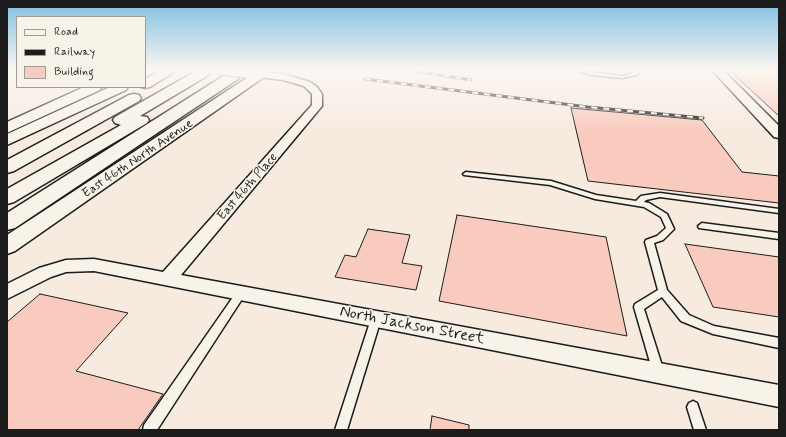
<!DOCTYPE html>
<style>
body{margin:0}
#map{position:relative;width:786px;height:437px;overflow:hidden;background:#f7ebe0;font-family:Mynerve,sans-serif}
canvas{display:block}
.frame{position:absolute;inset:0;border:8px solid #1c1c1c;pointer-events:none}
.legend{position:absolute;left:16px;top:16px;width:130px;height:72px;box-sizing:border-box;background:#f7f3e8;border:1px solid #9f9d96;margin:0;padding:5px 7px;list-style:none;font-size:12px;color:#1c1c1c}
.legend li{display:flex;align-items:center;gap:8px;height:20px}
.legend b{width:20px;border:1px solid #9f9d96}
</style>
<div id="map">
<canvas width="786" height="437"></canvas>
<div class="frame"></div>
<ul class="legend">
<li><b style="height:5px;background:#f7f3e8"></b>Road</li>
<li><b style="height:5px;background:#1c1c1c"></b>Railway</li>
<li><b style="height:11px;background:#f9cbbe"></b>Building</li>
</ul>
</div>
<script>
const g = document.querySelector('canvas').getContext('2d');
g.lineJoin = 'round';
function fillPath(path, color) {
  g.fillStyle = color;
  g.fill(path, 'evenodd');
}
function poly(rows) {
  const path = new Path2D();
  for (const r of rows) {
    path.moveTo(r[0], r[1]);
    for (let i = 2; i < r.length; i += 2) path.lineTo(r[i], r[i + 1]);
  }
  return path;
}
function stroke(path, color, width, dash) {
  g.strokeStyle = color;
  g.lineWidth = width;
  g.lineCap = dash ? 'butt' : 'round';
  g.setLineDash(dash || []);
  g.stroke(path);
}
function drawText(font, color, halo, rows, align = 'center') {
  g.font = font + ' Mynerve,sans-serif';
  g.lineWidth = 3;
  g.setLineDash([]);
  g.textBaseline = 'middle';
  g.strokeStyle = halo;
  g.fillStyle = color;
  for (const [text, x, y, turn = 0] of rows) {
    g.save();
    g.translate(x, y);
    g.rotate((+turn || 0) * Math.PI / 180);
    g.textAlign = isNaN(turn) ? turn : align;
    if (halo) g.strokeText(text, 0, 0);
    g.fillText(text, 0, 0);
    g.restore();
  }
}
const building = poly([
 [729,70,779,70,779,116,729,70],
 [571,108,702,120,742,172,779,176,779,203,588,181,571,108],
 [457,215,606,237,627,336,439,301,457,215],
 [368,229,410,235,402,263,422,266,416,290,335,277,345,255,356,257,368,229],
 [685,244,779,257,779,317,713,307,685,244],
 [40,294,128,313,76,371,163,394,138,430,7,430,7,322,40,294],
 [432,416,469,425,469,430,430,430,432,416]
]);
fillPath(building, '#f9cbbe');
stroke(building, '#1c1c1c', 1);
stroke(poly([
 [216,74,222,70]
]), '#cbc2b9', 14, [14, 7]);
const service = poly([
 [574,70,622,76,633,73,636,70,641,70,637,75,622,78,591,75,574,70],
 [466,172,551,181,596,195,636,201,641,196,660,193,779,209,779,213,660,197,646,200,644,202,649,203,667,214,674,229,663,240,654,243,667,290,689,315,714,326,779,338,779,348,713,334,681,321,662,297,644,309,664,372,662,376,658,377,654,376,634,307,635,304,658,290,645,242,646,240,657,236,666,228,661,217,644,207,595,199,550,185,464,175,463,174,466,172],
 [702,223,779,233,779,239,699,228,698,226,702,223],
 [241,289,244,290,246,293,244,296,157,430,143,430,144,425,238,290,241,289],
 [376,315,380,316,381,319,347,430,335,430,371,319,372,316,376,315],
 [693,401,697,403,706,430,694,430,687,407,689,403,693,401]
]);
const minor = poly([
 [247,70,284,74,310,82,317,87,322,94,322,106,181,275,779,385,779,407,94,271,66,272,51,277,7,299,7,284,39,268,66,260,94,259,163,272,312,105,312,94,304,86,283,80,244,75,243,73,244,71,247,70]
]);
const tertiary = poly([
 [712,70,723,70,779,126,779,138,774,137,712,70]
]);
const secondary = poly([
 [259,70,274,70,15,251,7,254,7,235,259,70],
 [84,87,101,87,100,90,7,133,7,122,84,87]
]);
const motorway = poly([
 [161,70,177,70,150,87,145,88,141,87,145,87,145,79,161,70],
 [198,70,208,70,209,73,207,76,140,116,147,117,149,120,147,123,14,202,7,204,7,189,121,125,115,123,113,120,115,117,198,70],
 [233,72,238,73,239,76,238,79,15,228,7,230,7,213,228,73,233,72],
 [110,87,128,87,126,90,7,145,7,134,110,87],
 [134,94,139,95,141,98,139,101,14,171,7,173,7,160,129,95,134,94]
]);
stroke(service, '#1c1c1c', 3);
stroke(minor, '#1c1c1c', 3);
stroke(tertiary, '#1c1c1c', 3);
stroke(secondary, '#1c1c1c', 3);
stroke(motorway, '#1c1c1c', 3);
fillPath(service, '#f7f3e8');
fillPath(minor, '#f7f3e8');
fillPath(tertiary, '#f7f3e8');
fillPath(secondary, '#f7f3e8');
fillPath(motorway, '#f7f3e8');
const rail = poly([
 [408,70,471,80],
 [365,79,588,107,703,118]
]);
stroke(rail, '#1c1c1c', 3);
stroke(rail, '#f7f3e8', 2, [6]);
const minorBridge = poly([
 [224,70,247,73]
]);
stroke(minorBridge, '#1c1c1c', 12, []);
stroke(minorBridge, '#f7f3e8', 10);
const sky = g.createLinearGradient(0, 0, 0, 132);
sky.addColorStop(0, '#7dbee0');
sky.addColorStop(0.53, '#fbf6f1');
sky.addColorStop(1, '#fbf6f100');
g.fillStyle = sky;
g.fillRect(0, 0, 786, 132);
drawText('13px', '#1c1c1c', '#f7f3e8', [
 ["East 46th North Avenue",138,159,-34],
 ["East 46th Place",248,187,-49]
]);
drawText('16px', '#1c1c1c', '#f7f3e8', [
 ["North Jackson Street",412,326,11]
]);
</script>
